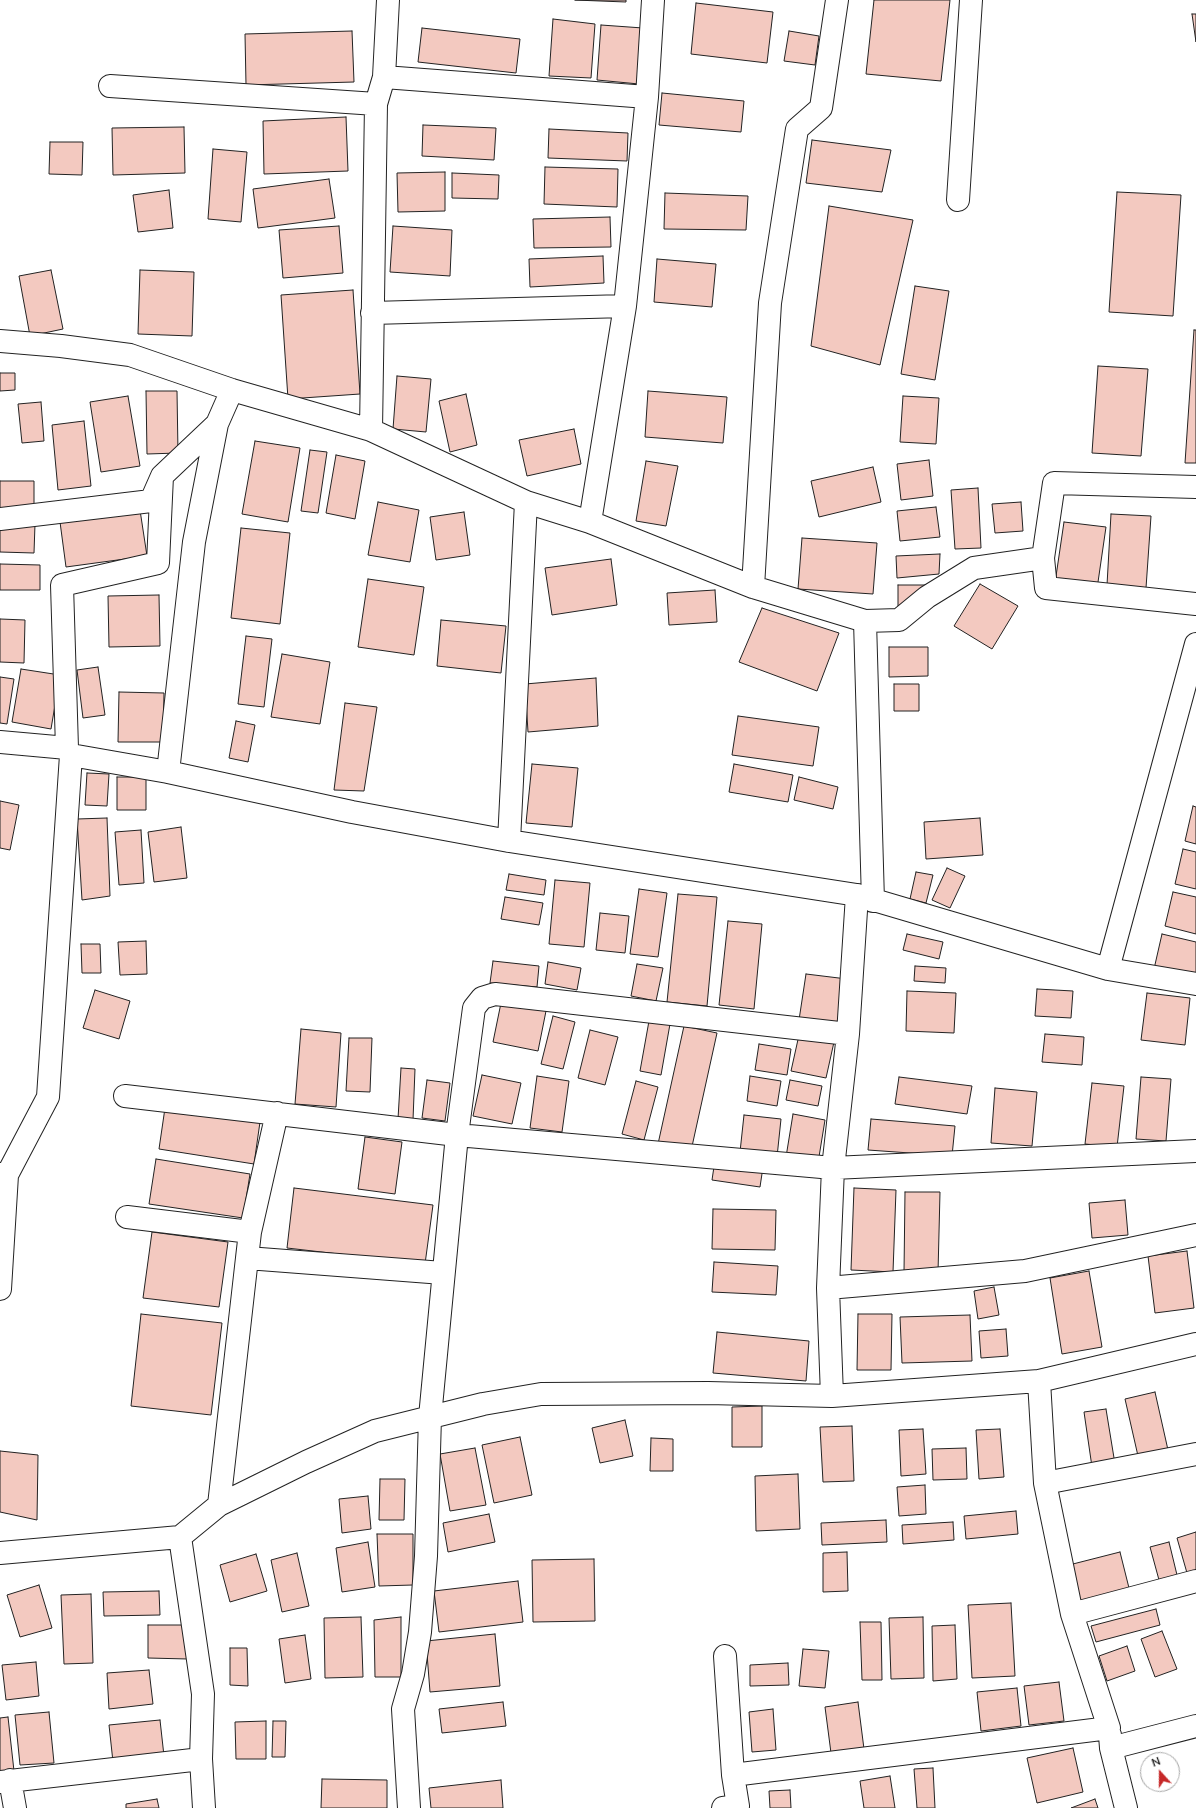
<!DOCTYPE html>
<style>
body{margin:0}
#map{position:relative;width:1196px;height:1808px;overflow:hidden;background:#fff;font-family:Mulish,sans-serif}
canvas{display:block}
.north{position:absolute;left:1140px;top:1752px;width:40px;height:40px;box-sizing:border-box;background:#fff;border:1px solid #a7a7a7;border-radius:50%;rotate:339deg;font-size:11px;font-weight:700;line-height:16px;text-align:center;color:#222}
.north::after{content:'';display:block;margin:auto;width:14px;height:18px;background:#c62828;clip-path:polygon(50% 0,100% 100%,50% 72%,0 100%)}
</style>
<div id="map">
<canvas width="1196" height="1808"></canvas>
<div class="north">N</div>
</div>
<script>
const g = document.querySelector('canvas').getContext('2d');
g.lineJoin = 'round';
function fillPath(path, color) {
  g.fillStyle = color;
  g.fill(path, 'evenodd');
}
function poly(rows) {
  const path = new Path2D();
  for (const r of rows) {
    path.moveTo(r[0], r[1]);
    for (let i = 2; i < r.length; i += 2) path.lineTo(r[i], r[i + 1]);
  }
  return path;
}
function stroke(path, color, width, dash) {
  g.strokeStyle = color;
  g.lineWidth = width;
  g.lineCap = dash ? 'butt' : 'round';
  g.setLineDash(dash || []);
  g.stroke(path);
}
const building = poly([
 [575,0,626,0,626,2,575,0],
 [874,0,950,0,941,81,866,74,874,0],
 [696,3,773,12,767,63,691,54,696,3],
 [1192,14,1196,14,1196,42,1192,14],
 [553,19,595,24,591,78,549,76,553,19],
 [601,25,643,28,639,84,597,80,601,25],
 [422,28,520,39,516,73,418,62,422,28],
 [352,31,354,82,246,85,245,34,352,31],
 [789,31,819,36,815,65,784,61,789,31],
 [662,93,744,101,741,132,659,125,662,93],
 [346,117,348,171,264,174,263,121,346,117],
 [423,125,496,128,494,160,422,156,423,125],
 [184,127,185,173,113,175,112,128,184,127],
 [549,129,628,133,627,161,548,158,549,129],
 [812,140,891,150,882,192,806,183,812,140],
 [50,142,83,142,82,175,49,174,50,142],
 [213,149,247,152,241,222,208,219,213,149],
 [545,167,618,169,617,207,544,204,545,167],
 [445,172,445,211,398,212,397,173,445,172],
 [452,173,499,175,498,199,452,198,452,173],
 [329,179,335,218,258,228,253,189,329,179],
 [169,190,173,228,138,232,133,195,169,190],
 [1117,192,1181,195,1173,316,1109,312,1117,192],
 [665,193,748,196,746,230,664,229,665,193],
 [829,206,913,220,880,365,811,346,829,206],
 [610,217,611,247,534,248,533,219,610,217],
 [339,226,343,273,283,278,279,230,339,226],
 [393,226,452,230,450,276,390,272,393,226],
 [603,256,604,283,530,287,529,259,603,256],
 [657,259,716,264,712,307,654,302,657,259],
 [51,270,63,329,30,336,19,276,51,270],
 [140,270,194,272,192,336,138,334,140,270],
 [915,286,949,291,935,380,901,374,915,286],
 [353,290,360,394,288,399,281,295,353,290],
 [1194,330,1196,330,1196,463,1185,463,1194,330],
 [1098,366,1148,369,1141,456,1092,453,1098,366],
 [0,373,15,373,15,390,0,391,0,373],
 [397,376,431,379,426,432,393,429,397,376],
 [146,391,177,391,178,453,147,454,146,391],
 [648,391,727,397,723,443,645,437,648,391],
 [466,394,477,445,450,452,439,401,466,394],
 [128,396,140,466,101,472,90,402,128,396],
 [903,396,939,398,936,444,900,442,903,396],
 [41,402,44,441,22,443,18,404,41,402],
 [84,421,91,486,58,490,52,425,84,421],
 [574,429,581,464,527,476,519,440,574,429],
 [255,441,300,448,288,522,242,514,255,441],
 [310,450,327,452,318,513,301,511,310,450],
 [336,455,365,461,355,519,326,513,336,455],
 [929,460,933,496,901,500,897,464,929,460],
 [646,461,678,466,666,526,636,521,646,461],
 [873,467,881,502,819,517,811,481,873,467],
 [0,481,34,481,34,511,0,511,0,481],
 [978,488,981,548,955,549,951,490,978,488],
 [378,502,419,510,410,562,368,555,378,502],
 [1021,502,1023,531,995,533,992,504,1021,502],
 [936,507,940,537,900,541,897,511,936,507],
 [140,510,147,556,66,567,60,522,140,510],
 [464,512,470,555,436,560,430,517,464,512],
 [1111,514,1151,516,1146,588,1107,585,1111,514],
 [1064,522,1106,527,1097,589,1055,583,1064,522],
 [0,523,35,524,34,553,0,552,0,523],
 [241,528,290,533,280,624,231,618,241,528],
 [802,538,877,543,873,594,798,589,802,538],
 [940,554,939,574,897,578,896,556,940,554],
 [611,559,617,605,552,615,545,568,611,559],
 [0,564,40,565,40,590,0,590,0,564],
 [368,579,424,587,414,655,358,647,368,579],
 [980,584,1018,606,992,649,954,626,980,584],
 [898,585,933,585,933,605,898,606,898,585],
 [715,590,717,622,669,625,667,593,715,590],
 [159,595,160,646,109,647,108,596,159,595],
 [762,608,839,633,817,691,739,662,762,608],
 [0,619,25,620,24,663,0,662,0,619],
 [441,620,506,626,501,673,437,666,441,620],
 [246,636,272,639,264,707,238,704,246,636],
 [889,647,928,647,928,676,889,677,889,647],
 [282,654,330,662,320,724,271,717,282,654],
 [98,667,105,715,83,718,77,670,98,667],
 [21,669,60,675,51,729,12,722,21,669],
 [0,677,14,679,7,724,0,723,0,677],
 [596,678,598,726,528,732,525,684,596,678],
 [894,684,919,684,919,711,894,711,894,684],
 [119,692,164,693,163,742,118,742,119,692],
 [345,703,377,707,364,791,334,790,345,703],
 [738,716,819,727,813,766,732,755,738,716],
 [236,721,255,725,248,762,229,758,236,721],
 [532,764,578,768,572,827,526,823,532,764],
 [734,764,793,775,788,802,729,792,734,764],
 [87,773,109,774,107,806,85,805,87,773],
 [117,777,146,777,146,810,117,810,117,777],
 [799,777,838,787,833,809,794,800,799,777],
 [0,801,19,805,10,850,0,848,0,801],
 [1193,806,1196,807,1196,844,1185,841,1193,806],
 [107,818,110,896,82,900,77,819,107,818],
 [980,818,983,855,926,859,924,822,980,818],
 [181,827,187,878,154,882,148,832,181,827],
 [141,830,144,883,119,885,115,832,141,830],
 [1183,849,1196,852,1196,889,1175,884,1183,849],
 [947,868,965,876,950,908,932,900,947,868],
 [916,872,933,875,926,903,910,899,916,872],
 [509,874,546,880,544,895,506,890,509,874],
 [555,880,590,883,584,947,549,944,555,880],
 [639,889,667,893,658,957,630,954,639,889],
 [1173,892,1196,897,1196,934,1165,926,1173,892],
 [678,894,717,897,707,1006,667,1002,678,894],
 [505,897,543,903,539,925,501,919,505,897],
 [600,913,629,916,625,953,596,950,600,913],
 [728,921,762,924,754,1009,719,1005,728,921],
 [907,934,943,942,939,959,903,950,907,934],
 [1162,934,1196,942,1196,979,1154,969,1162,934],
 [146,941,147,974,120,975,118,942,146,941],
 [81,944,100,944,101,973,82,973,81,944],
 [493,961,539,966,537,987,490,983,493,961],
 [548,962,581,968,577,990,545,984,548,962],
 [637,964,663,968,656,1001,631,996,637,964],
 [915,966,946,968,945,983,914,981,915,966],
 [806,974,847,979,840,1026,799,1020,806,974],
 [1037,989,1073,991,1071,1018,1035,1016,1037,989],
 [95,990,130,1001,119,1039,83,1028,95,990],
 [907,991,956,993,954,1033,906,1031,907,991],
 [1147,993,1190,998,1185,1045,1141,1040,1147,993],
 [502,998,547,1006,538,1051,493,1042,502,998],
 [553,1016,575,1022,563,1069,541,1064,553,1016],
 [649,1021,670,1024,661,1075,640,1071,649,1021],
 [684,1026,717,1033,691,1151,658,1144,684,1026],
 [301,1029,341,1033,336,1107,295,1104,301,1029],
 [590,1030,618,1037,605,1085,578,1078,590,1030],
 [1045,1034,1084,1037,1082,1065,1042,1062,1045,1034],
 [799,1035,834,1042,826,1078,791,1071,799,1035],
 [349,1038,372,1038,370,1092,346,1091,349,1038],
 [759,1044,791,1049,787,1075,755,1070,759,1044],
 [401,1068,415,1069,413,1120,398,1119,401,1068],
 [482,1075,521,1083,512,1124,473,1116,482,1075],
 [537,1076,569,1081,562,1132,530,1128,537,1076],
 [750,1076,781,1081,777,1106,747,1101,750,1076],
 [899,1077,972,1086,967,1114,895,1104,899,1077],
 [1141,1077,1171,1079,1166,1141,1136,1139,1141,1077],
 [427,1080,450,1083,445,1121,422,1118,427,1080],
 [790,1080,822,1086,818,1106,786,1100,790,1080],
 [636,1081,658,1087,644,1140,622,1134,636,1081],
 [1092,1083,1124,1086,1117,1147,1085,1144,1092,1083],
 [995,1088,1037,1092,1032,1146,991,1143,995,1088],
 [165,1108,260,1122,254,1164,159,1149,165,1108],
 [793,1114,825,1120,818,1163,786,1157,793,1114],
 [744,1115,781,1119,777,1157,740,1152,744,1115],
 [871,1119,955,1126,952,1156,868,1150,871,1119],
 [365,1137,402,1142,395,1194,358,1189,365,1137],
 [156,1159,250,1174,243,1218,149,1204,156,1159],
 [715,1160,763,1167,760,1187,712,1180,715,1160],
 [294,1188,433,1205,425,1264,287,1248,294,1188],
 [854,1188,896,1190,893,1272,851,1270,854,1188],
 [905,1192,940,1192,938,1273,904,1272,905,1192],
 [1125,1200,1128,1235,1092,1238,1089,1203,1125,1200],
 [713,1209,776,1210,775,1250,712,1249,713,1209],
 [152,1232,228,1242,219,1307,143,1298,152,1232],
 [1187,1251,1194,1308,1155,1313,1148,1256,1187,1251],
 [714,1262,778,1266,776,1295,712,1292,714,1262],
 [1089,1271,1102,1347,1062,1354,1050,1278,1089,1271],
 [994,1287,999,1315,978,1319,974,1291,994,1287],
 [141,1314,222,1323,211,1415,131,1406,141,1314],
 [858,1314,892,1314,891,1370,857,1370,858,1314],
 [970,1315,972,1361,902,1363,900,1317,970,1315],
 [1006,1329,1008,1356,981,1358,979,1331,1006,1329],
 [717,1332,809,1341,806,1381,713,1373,717,1332],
 [1155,1392,1168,1450,1138,1456,1125,1399,1155,1392],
 [762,1406,762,1447,732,1447,732,1407,762,1406],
 [1106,1409,1115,1464,1092,1467,1084,1412,1106,1409],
 [625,1420,633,1456,600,1463,592,1428,625,1420],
 [852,1426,854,1481,823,1482,820,1427,852,1426],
 [923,1429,926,1474,901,1476,899,1430,923,1429],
 [1000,1429,1004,1477,979,1479,976,1430,1000,1429],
 [520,1437,532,1495,494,1503,482,1445,520,1437],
 [651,1438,673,1439,673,1471,650,1471,651,1438],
 [475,1448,486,1505,450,1511,440,1454,475,1448],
 [966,1448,967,1479,933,1480,932,1449,966,1448],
 [0,1451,38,1455,37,1520,0,1512,0,1451],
 [798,1474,800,1529,756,1531,755,1476,798,1474],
 [380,1479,405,1479,404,1520,379,1520,380,1479],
 [925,1485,926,1514,899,1516,897,1487,925,1485],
 [368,1496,371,1529,342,1533,339,1499,368,1496],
 [1016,1511,1018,1534,966,1539,964,1516,1016,1511],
 [489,1514,495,1542,448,1552,443,1523,489,1514],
 [886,1520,887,1542,822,1545,821,1523,886,1520],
 [953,1522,954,1540,903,1544,902,1525,953,1522],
 [1196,1532,1196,1570,1187,1573,1177,1538,1196,1532],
 [377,1534,413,1534,413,1585,379,1586,377,1534],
 [368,1542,375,1587,342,1592,336,1548,368,1542],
 [1169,1542,1177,1575,1159,1580,1150,1547,1169,1542],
 [847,1552,848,1591,823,1592,823,1553,847,1552],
 [1120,1552,1130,1592,1080,1605,1069,1565,1120,1552],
 [297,1553,309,1606,282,1612,271,1560,297,1553],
 [256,1554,267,1591,230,1602,220,1565,256,1554],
 [594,1559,595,1621,533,1622,532,1560,594,1559],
 [518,1581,523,1622,439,1632,434,1591,518,1581],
 [39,1585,52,1628,20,1637,7,1595,39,1585],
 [159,1591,160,1615,104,1616,103,1592,159,1591],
 [91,1594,93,1663,64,1664,61,1595,91,1594],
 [1011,1603,1015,1676,972,1678,968,1605,1011,1603],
 [1156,1609,1160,1625,1096,1642,1091,1626,1156,1609],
 [361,1617,363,1677,325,1678,324,1618,361,1617],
 [401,1617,401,1677,375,1677,374,1620,401,1617],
 [923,1617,924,1678,891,1679,889,1618,923,1617],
 [860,1622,881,1622,882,1680,862,1680,860,1622],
 [148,1625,188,1625,188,1659,148,1658,148,1625],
 [955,1625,957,1679,933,1681,932,1626,955,1625],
 [1162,1631,1177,1669,1155,1677,1141,1639,1162,1631],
 [495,1634,500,1686,430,1692,426,1641,495,1634],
 [305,1635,311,1679,285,1683,279,1639,305,1635],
 [1127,1646,1135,1671,1107,1681,1099,1656,1127,1646],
 [230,1648,247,1648,248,1686,230,1685,230,1648],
 [803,1649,829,1651,825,1688,799,1686,803,1649],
 [36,1662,39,1696,6,1700,2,1665,36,1662],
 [788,1663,789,1685,750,1686,750,1665,788,1663],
 [149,1670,153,1704,109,1709,107,1673,149,1670],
 [1059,1682,1064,1721,1029,1725,1024,1686,1059,1682],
 [1017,1688,1021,1726,981,1731,977,1692,1017,1688],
 [503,1702,506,1726,442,1733,439,1709,503,1702],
 [858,1702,864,1749,831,1753,825,1707,858,1702],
 [773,1709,776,1750,752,1752,749,1712,773,1709],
 [49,1712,54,1763,20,1765,15,1715,49,1712],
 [8,1717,14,1771,0,1772,0,1718,8,1717],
 [160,1720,164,1756,113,1762,109,1725,160,1720],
 [266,1721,266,1759,236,1759,235,1722,266,1721],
 [273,1721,286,1721,285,1757,272,1757,273,1721],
 [1073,1748,1083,1792,1037,1803,1027,1758,1073,1748],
 [933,1768,935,1808,917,1808,914,1769,933,1768],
 [890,1776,895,1808,864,1808,860,1781,890,1776],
 [322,1779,387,1780,387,1808,321,1808,322,1779],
 [501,1780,503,1808,431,1808,429,1788,501,1780],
 [790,1790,791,1808,770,1808,769,1791,790,1790],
 [157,1799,159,1808,126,1808,126,1804,157,1799],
 [1095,1799,1098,1808,1071,1808,1095,1799]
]);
fillPath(building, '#f3c9c0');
stroke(building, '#222', 1);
const minor = poly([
 [388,0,384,77,647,97,625,306,590,522],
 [110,86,376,104],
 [647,97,653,0],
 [958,200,971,0],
 [372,313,625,306],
 [0,341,61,346,130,355,232,390,371,430,526,502,590,522,753,587,865,621,899,620,927,597,974,568,1043,558],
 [371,430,376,104,384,77],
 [1196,487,1054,483,1043,558,1046,588,1196,604],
 [0,519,151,501,162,476,217,424],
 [753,587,770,303,797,129,821,108,837,0],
 [865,621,873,901],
 [0,742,67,748,71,755,168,772,352,812,509,841,857,895,1108,969,1196,984],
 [67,748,62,585,158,563,162,476],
 [168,772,194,542,217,424,232,390],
 [509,841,526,502],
 [857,895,848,1034,833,1168,1196,1151],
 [1108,969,1196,644],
 [125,1096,457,1135,833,1168,828,1288,832,1396],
 [0,1174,7,1175,48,1097,71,755],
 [127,1217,250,1232],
 [247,1258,250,1232,277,1113],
 [828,1288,1025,1271,1196,1235],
 [0,1289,7,1175],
 [1045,1483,1196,1454],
 [219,1505,247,1258,443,1273],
 [180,1537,203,1694,201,1759],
 [0,1553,180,1537,219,1505,306,1462,375,1431,483,1404,541,1394,708,1393,832,1396,1039,1381,1196,1344],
 [1072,1614,1196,1581],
 [725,1656,733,1775],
 [1110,1735,1111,1748,1126,1808],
 [1111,1748,1196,1726],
 [10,1780,15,1808],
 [0,1782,201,1759,204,1808],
 [409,1808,403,1709,413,1674,420,1632,426,1556,430,1417,457,1135,474,1008,482,998,495,994,848,1034],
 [723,1808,738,1806,733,1775,1109,1728,1072,1614,1045,1483,1039,1381]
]);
stroke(minor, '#222', 24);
stroke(minor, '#fff', 22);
</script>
